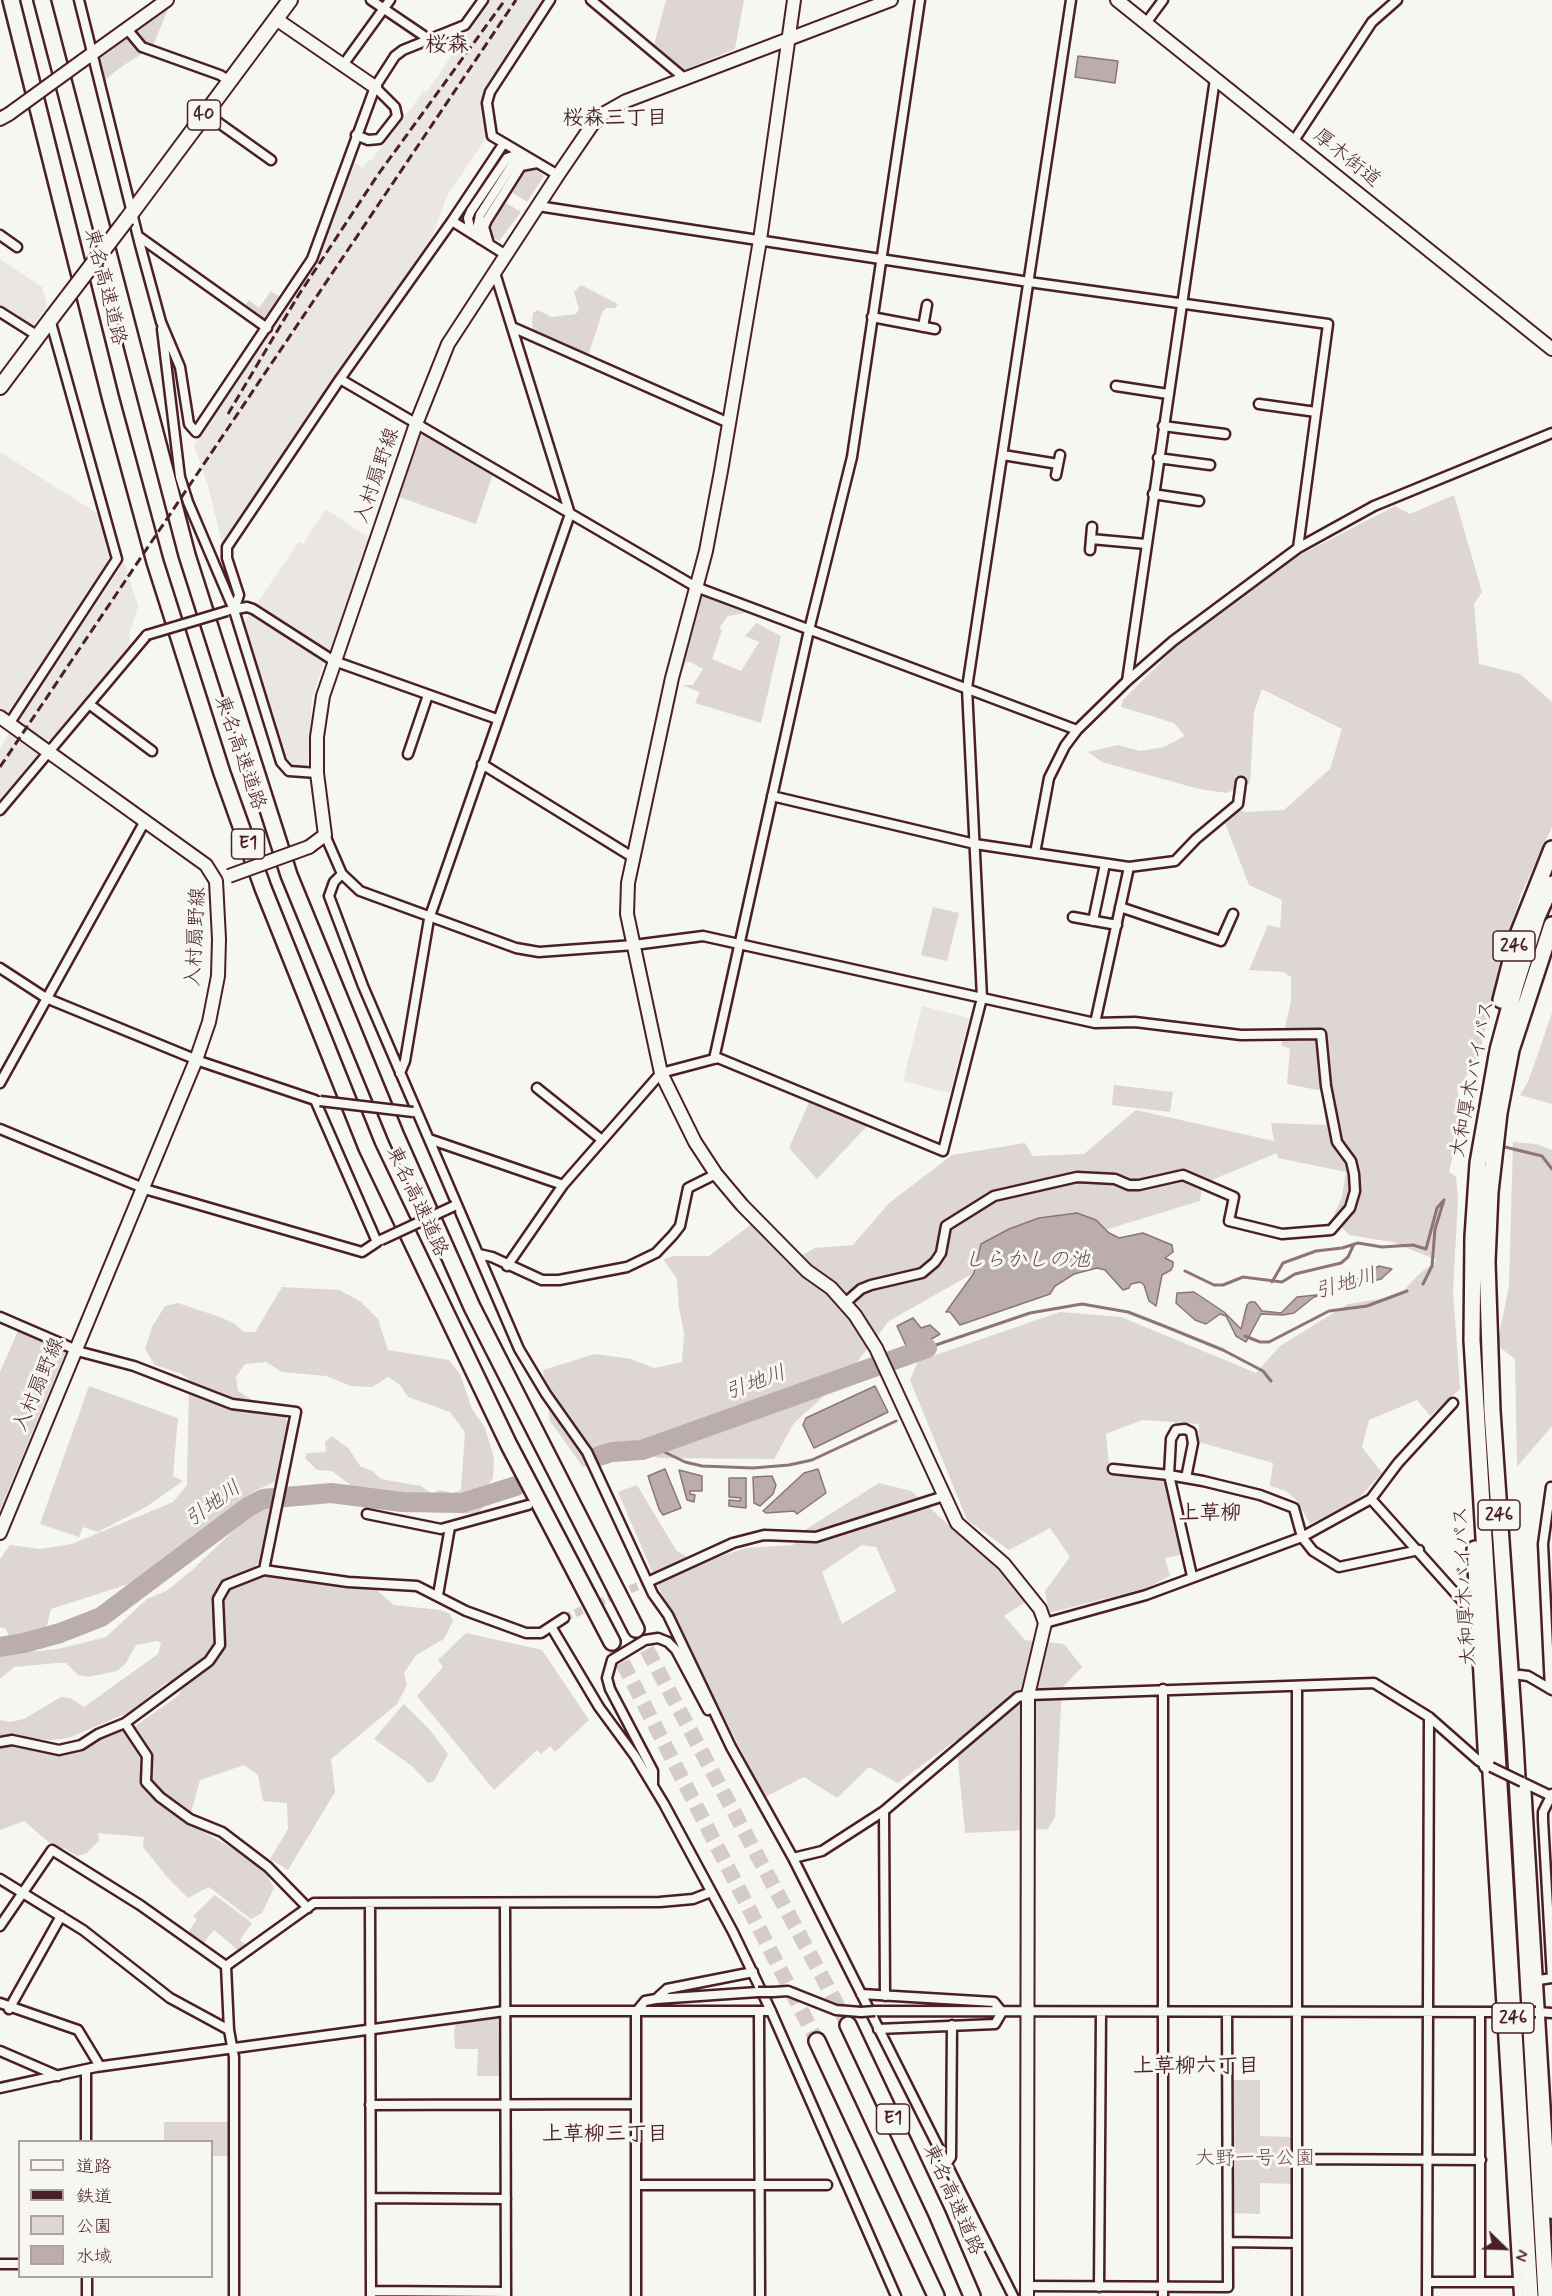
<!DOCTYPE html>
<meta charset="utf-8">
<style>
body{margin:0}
#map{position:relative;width:1552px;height:2296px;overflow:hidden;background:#f6f6f2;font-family:Mynerve,"Klee One",sans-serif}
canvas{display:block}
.legend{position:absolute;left:18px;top:2140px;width:195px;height:138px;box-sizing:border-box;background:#f6f6f2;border:2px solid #b1a0a2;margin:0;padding:8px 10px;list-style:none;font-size:18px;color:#4a1f2b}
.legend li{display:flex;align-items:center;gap:12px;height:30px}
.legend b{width:30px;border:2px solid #b1a0a2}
.north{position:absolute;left:1474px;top:2218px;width:60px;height:60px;-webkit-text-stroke:4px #f6f6f2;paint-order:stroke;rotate:113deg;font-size:16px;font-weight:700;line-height:24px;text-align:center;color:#4a1f2b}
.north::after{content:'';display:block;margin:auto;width:21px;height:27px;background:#4a1f2b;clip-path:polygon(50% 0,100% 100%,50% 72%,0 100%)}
</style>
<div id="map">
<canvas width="1552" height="2296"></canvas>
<ul class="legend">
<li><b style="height:8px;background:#f6f6f2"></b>道路</li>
<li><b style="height:8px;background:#4a1f2b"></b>鉄道</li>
<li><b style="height:16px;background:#ddd6d5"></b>公園</li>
<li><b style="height:16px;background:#bbadae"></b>水域</li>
</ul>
<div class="north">N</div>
</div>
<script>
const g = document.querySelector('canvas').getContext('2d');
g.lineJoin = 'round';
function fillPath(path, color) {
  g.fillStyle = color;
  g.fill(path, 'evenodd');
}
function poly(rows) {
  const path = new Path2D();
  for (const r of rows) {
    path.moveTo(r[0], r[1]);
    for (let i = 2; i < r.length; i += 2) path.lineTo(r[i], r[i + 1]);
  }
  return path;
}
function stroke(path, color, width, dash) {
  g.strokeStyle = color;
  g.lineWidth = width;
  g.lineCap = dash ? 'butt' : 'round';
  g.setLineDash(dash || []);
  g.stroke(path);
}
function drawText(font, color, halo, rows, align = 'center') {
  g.font = font + ' Mynerve,"Klee One",sans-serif';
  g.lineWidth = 6;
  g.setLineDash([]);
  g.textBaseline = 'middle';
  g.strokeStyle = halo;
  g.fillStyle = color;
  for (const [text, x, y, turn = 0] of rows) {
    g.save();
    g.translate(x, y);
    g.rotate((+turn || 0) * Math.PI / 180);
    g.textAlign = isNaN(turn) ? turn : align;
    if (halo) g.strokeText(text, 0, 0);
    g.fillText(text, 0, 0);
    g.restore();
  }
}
fillPath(poly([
 [489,0,542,0,485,91,486,138,447,196,431,240,223,547,208,486,194,445,316,260,352,161,363,168,369,160,371,161,424,91,427,92],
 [0,259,42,287,47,307,31,328,0,308],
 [0,452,100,515,113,557,13,711,5,714,0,711],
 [326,509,369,538,330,652,326,654,255,606,299,542,303,544],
 [124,562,138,606,129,634,131,646,51,739,45,740,19,721,20,718],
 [251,612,325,659,312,698,308,766,292,765,286,755,244,623],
 [12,729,38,747,38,754,0,801,0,748],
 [922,1006,969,1018,950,1093,903,1081]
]), '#e9e6e3');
fillPath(poly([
 [666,0,744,0,735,49,682,71,654,45],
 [168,9,152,48,145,44,133,32],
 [127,36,145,52,121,67,105,80,99,57],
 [535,167,544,176,527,202,510,191,524,171],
 [503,201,521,212,499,241,491,236,489,226],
 [581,285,618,304,615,308,606,308,602,313,589,353,582,356,537,334,533,330,532,321,533,313,538,310,551,317,576,314,579,309,574,292],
 [271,291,281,298,265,322,244,307,249,300,259,308],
 [424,434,493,474,476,524,399,497,421,435],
 [1454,495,1482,592,1474,604,1479,664,1520,674,1552,702,1552,827,1521,894,1499,965,1479,1058,1457,1089,1466,1124,1453,1139,1455,1146,1449,1172,1456,1177,1458,1197,1453,1292,1460,1389,1430,1416,1417,1400,1369,1420,1362,1447,1382,1473,1359,1498,1310,1524,1298,1502,1286,1491,1270,1486,1273,1463,1199,1442,1199,1424,1142,1420,1106,1434,1110,1475,1164,1477,1184,1554,1165,1558,1170,1576,1147,1588,1049,1613,1045,1591,1070,1557,1050,1528,1009,1550,967,1520,910,1380,918,1361,1060,1312,1121,1317,1256,1373,1280,1346,1348,1304,1399,1296,1418,1275,1437,1260,1392,1242,1349,1235,1333,1217,1342,1197,1346,1172,1278,1158,1277,1153,1202,1184,1200,1201,986,1266,889,1321,847,1375,794,1423,774,1459,659,1458,649,1455,583,1467,550,1421,543,1370,595,1354,631,1359,654,1368,682,1362,684,1333,679,1308,677,1279,663,1259,675,1256,709,1256,753,1223,789,1262,815,1248,853,1245,888,1204,952,1155,1025,1143,1033,1156,1084,1154,1136,1110,1274,1141,1271,1123,1326,1125,1323,1091,1287,1084,1290,1049,1281,1045,1291,1001,1291,977,1283,972,1249,970,1268,925,1280,928,1282,900,1249,885,1225,823,1226,807,1246,812,1284,810,1330,769,1342,729,1262,689,1254,712,1250,783,1227,793,1199,789,1102,762,1088,752,1118,745,1140,751,1164,747,1185,736,1174,723,1121,707,1123,700,1177,646,1294,558,1395,506,1410,514],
 [699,594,745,613,728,616,719,628,722,630,712,659,741,671,759,642,745,636,756,623,781,636,761,723,695,703,700,692,682,685,693,685,703,669,690,662,686,662,678,682,676,701,671,701],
 [933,907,959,913,947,961,921,955],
 [1552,1013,1552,1104,1520,1095,1528,1082],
 [1114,1085,1173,1092,1170,1112,1112,1105],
 [810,1100,868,1125,817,1179,789,1148],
 [1513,1142,1536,1144,1552,1150,1552,1426,1517,1467,1515,1359,1497,1345,1509,1286],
 [282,1287,339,1290,360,1301,378,1319,388,1350,449,1360,460,1374,472,1409,485,1428,494,1458,493,1478,485,1489,486,1504,477,1514,461,1513,433,1501,402,1499,388,1493,362,1494,332,1471,317,1470,305,1458,307,1453,326,1452,325,1442,332,1436,349,1449,360,1466,372,1471,381,1479,421,1486,432,1494,439,1490,452,1493,461,1490,465,1432,450,1412,408,1397,400,1385,388,1377,372,1387,351,1386,326,1376,282,1372,266,1362,245,1364,236,1377,238,1391,269,1411,284,1415,289,1424,278,1480,255,1491,180,1554,141,1580,51,1609,47,1625,40,1633,17,1639,9,1637,6,1629,0,1627,0,1559,10,1545,40,1549,72,1544,173,1502,187,1485,189,1380,182,1374,155,1365,145,1349,152,1327,165,1306,178,1303,220,1317,235,1324,244,1332,255,1332],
 [18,1331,66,1351,0,1510,0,1372],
 [89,1386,178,1418,173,1476,183,1481,146,1507,98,1532,83,1527,79,1537,40,1524],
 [879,1483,911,1491,983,1556,993,1559,1027,1601,1004,1616,1025,1640,1064,1644,1082,1667,1062,1688,1055,1817,1048,1829,965,1833,956,1740,898,1783,869,1767,837,1798,804,1777,765,1797,665,1602,618,1492,637,1485,676,1550,697,1564,746,1548,793,1545,805,1530],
 [862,1545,876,1547,896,1591,842,1624,822,1572],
 [273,1503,275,1507,265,1556,255,1567,256,1570,281,1568,373,1587,394,1605,440,1610,450,1614,453,1621,444,1639,416,1655,404,1673,407,1685,397,1704,331,1759,335,1792,288,1870,270,1859,288,1829,287,1803,263,1801,258,1775,244,1765,200,1780,188,1823,246,1856,267,1875,274,1888,262,1913,251,1919,209,1887,188,1898,167,1877,143,1847,144,1837,98,1833,99,1840,87,1853,77,1856,64,1848,58,1850,24,1821,0,1830,0,1746,10,1744,43,1753,67,1752,134,1727,178,1696,186,1681,182,1678,166,1683,129,1712,69,1738,51,1740,0,1735,0,1720,10,1722,24,1719,61,1697,70,1698,84,1707,158,1654,161,1643,157,1641,136,1645,126,1663,117,1671,88,1677,78,1675,66,1663,56,1663,14,1667,0,1679,0,1655,58,1649,106,1637,147,1599,168,1590,191,1571,254,1511,263,1505],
 [466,1633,542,1650,589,1720,555,1752,550,1746,541,1754,537,1750,494,1790,417,1696,443,1667,438,1660],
 [404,1704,430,1730,448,1754,434,1781,428,1783,413,1767,374,1739],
 [215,1895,252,1923,240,1940,248,1946,240,1952,214,1930,202,1945,187,1934,197,1919,193,1916],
 [498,2018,500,2076,477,2076,478,2049,455,2049,454,2030,457,2023],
 [1231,2080,1260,2080,1260,2136,1293,2137,1293,2184,1260,2183,1260,2214,1231,2213],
 [164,2122,230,2122,230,2156,212,2156,212,2142,164,2142]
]), '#ddd6d5');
const water = poly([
 [1078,56,1118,61,1115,83,1075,77,1078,56],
 [1077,1213,1096,1220,1109,1233,1119,1238,1143,1233,1172,1245,1173,1252,1165,1258,1173,1262,1173,1266,1171,1270,1162,1275,1156,1306,1149,1301,1144,1285,1140,1282,1131,1284,1129,1288,1123,1290,1105,1270,1097,1268,1074,1274,1055,1286,1050,1294,960,1325,950,1312,946,1312,974,1273,981,1244,1009,1229,1039,1218,1077,1213],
 [1379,1266,1392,1269,1381,1279,1314,1297,1294,1313,1283,1315,1261,1314,1246,1342,1236,1336,1226,1316,1220,1314,1206,1324,1195,1320,1176,1303,1177,1293,1194,1292,1224,1312,1241,1329,1247,1305,1250,1302,1255,1302,1262,1311,1281,1313,1297,1297,1326,1294,1343,1288,1379,1266],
 [913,1318,921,1328,930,1325,940,1334,909,1352,897,1326,913,1318],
 [875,1386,888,1412,814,1448,803,1425,806,1418,875,1386],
 [665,1469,681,1508,663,1515,659,1509,648,1476,665,1469],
 [818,1469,826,1493,797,1514,794,1511,766,1513,763,1511,804,1473,818,1469],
 [679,1470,702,1476,702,1491,690,1491,690,1494,695,1495,694,1502,687,1500,679,1470],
 [772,1476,776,1485,773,1494,760,1506,754,1503,753,1477,772,1476],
 [729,1478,746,1478,746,1508,729,1506,729,1500,740,1501,741,1498,729,1497,729,1478]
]);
fillPath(water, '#bbadae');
stroke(water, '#8e747a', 1.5);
stroke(poly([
 [1499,1150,1505,1147,1542,1156,1552,1169],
 [1185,1271,1214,1285,1223,1285,1243,1277,1282,1282,1295,1274,1341,1263,1348,1257,1354,1244],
 [1272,1282,1283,1263,1316,1251,1342,1248,1358,1243,1382,1247,1413,1245,1426,1249,1437,1208,1443,1201],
 [1423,1284,1432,1266,1435,1229,1444,1200],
 [1245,1336,1260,1342,1269,1342,1329,1311,1367,1306,1407,1291],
 [924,1340,927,1348,1030,1313,1082,1304,1128,1312,1164,1326,1223,1350,1263,1371,1271,1381],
 [652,1446,685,1462,702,1466,753,1468,789,1465,812,1460,896,1421]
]), '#8e747a', 3);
stroke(poly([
 [599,1456,612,1452,642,1450,927,1348],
 [0,1647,24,1643,60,1633,101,1617,248,1507,263,1499,331,1493,402,1502,462,1503,516,1486]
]), '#bbadae', 20);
stroke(poly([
 [564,1618,652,1580]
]), '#d4cbca', 8, [8, 4]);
stroke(poly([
 [636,1629,848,2025],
 [612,1642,817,2041]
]), '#d4cbca', 15, [15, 8]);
const street = poly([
 [79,0,140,245,161,322,180,367,189,424,196,432,312,259,375,87,395,56,403,50,465,25,483,0],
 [371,0,430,40],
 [591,0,683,77],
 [1146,23,1163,0],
 [127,29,142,47,220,75,230,81],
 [343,65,390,0],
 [205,113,271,160],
 [356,135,368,140,379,139,397,116,395,107,375,87],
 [1293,142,1372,22,1397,0],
 [504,143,492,136,487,103,490,92,550,0],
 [538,206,1029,282,1328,324,1298,548],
 [471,233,468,218,471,211,507,158,521,153],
 [0,235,17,247],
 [138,236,267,328],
 [480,239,477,229,480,215,514,162,528,158],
 [489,244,484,227,487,220,521,166,537,163],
 [506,255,452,221,504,143,558,175],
 [0,312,38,336],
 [872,317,935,329],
 [512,327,729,423],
 [923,327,927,305],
 [162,329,180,477,188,502,234,610,281,762,289,771,317,773],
 [340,379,696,587,1077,730],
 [1116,386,1168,394],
 [1259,404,1316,412],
 [1163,426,1225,434],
 [1003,455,1058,464],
 [1158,458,1210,465],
 [1056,475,1060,455],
 [1153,494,1199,501],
 [1091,539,1146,544],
 [1090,550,1092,527],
 [231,610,247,607,253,609,334,661,497,719],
 [234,610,239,595,227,558,227,547,340,379,452,221],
 [1127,681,1215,79],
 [89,704,152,751],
 [9,724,117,559,50,319],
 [408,754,428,695],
 [482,764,634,858],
 [772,796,975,844,1129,867,1095,1023],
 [0,810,147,635],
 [325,835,342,874,360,891,516,948,539,952,634,945,703,936,1095,1023,1135,1022,1241,1035,1321,1034,1326,1086,1337,1142,1351,1161,1354,1174,1355,1191,1350,1208,1331,1230,1282,1234,1229,1221,1234,1197,1183,1175,1139,1185,1129,1185,1115,1179,1077,1177,994,1196,946,1226,941,1253,935,1262,922,1273,871,1285,861,1289,845,1303],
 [1035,853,1049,778,1065,746,1077,730,1127,681,1173,641,1298,548,1374,506,1552,433],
 [1129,867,1175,861,1196,839,1238,804,1241,782],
 [342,874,334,882,329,896,363,986,519,1349,546,1394,587,1452,653,1594,668,1615,731,1747,793,1858,1013,2296],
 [1120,907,1221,941,1233,914],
 [1073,917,1117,925],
 [1093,921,1105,864],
 [0,968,46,998,202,1062,315,1100,377,1242,362,1252,148,1190,0,1129],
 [714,1059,718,1058,943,1151,982,998,967,688,1071,0],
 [400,1073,405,1061,429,919,570,514,495,273],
 [0,1083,145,821],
 [537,1088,602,1140],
 [429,1139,563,1185],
 [479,1254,492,1257,542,1280,559,1280,627,1267,656,1253,673,1235,680,1226,688,1188,716,1174],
 [507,1266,563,1185,661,1073,714,1059,809,630,852,457,920,0],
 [0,1317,81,1352,134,1366,232,1404,296,1412,264,1570],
 [1113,1469,1169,1475,1203,1481,1260,1495,1294,1508,1302,1537,1313,1551,1339,1567,1419,1550],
 [1186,1478,1193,1443,1191,1432,1185,1429,1176,1430,1171,1439,1169,1475,1192,1576],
 [1371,1499,1398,1463,1453,1403],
 [367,1514,441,1529,528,1505],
 [652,1580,733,1543,764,1535,816,1537,944,1496],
 [438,1595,450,1527],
 [1045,1623,1146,1595,1302,1537,1371,1499,1464,1603,1478,1611],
 [552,1628,599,1707,635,1756,664,1804,733,1932,771,2011,896,2296],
 [1520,1675,1528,1676,1552,1690],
 [1163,1689,1163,2296],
 [1550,1689,1543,1544,1551,1487],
 [125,1723,147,1756,146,1782,160,1797,190,1819,222,1832,268,1867,308,1908],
 [0,1742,12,1740,59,1750,81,1745,98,1734,125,1723,209,1661,220,1645,218,1599,226,1585,264,1570,348,1582,417,1586,466,1611,526,1633,541,1633,564,1618],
 [1487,1765,1519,2296],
 [1522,1782,1551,1796],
 [1526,1784,1552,2214],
 [653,1785,653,1771,610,1689,607,1678,612,1660,645,1640,658,1638,668,1642,676,1650,708,1710],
 [884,1811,885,1996],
 [793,1858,822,1851,884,1811,1018,1697,1028,1695,1374,1683,1429,1717,1479,1761,1487,1765],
 [0,1879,83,1930,170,1998,229,2030],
 [370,1903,371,2296],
 [505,1903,506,2296],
 [0,1926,52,1850,140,1905,226,1966],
 [1539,1980,1552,1978,1543,1820,1543,1812,1552,1794],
 [773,1992,788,1991,836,2010,861,2012],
 [861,1994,994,2002,1002,2012],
 [656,1999,667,1989,753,1972],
 [0,2003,78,2030,98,2063,96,2067],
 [9,2009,61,1916],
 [759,2011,760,2296],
 [875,2011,1505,2012],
 [1537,2012,1552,2013],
 [878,2029,995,2024,1002,2012],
 [0,2051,58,2076],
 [86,2070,86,2142],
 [0,2088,96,2067,505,2011,771,2011],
 [370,2105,636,2104],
 [1297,2159,1481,2160],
 [947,2163,951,2157,952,2025],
 [636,2185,827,2185],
 [371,2198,506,2199],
 [1228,2242,1297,2243],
 [0,2264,20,2264],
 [87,2276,87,2296],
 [1428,2282,1518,2282],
 [1480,2282,1480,2012],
 [1027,2286,1228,2287,1227,2012],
 [1099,2287,1101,2013],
 [371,2291,506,2292],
 [234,2296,234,2057,229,2030,226,1966,314,1903,660,1902,693,1899,711,1892],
 [636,2296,636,2012,645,2001,656,1999,758,1992],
 [1297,2296,1297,1686],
 [1427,2296,1429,1717]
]);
const secondary = poly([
 [794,0,760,240,721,471,706,551,672,678,628,883,627,914,661,1073,695,1142,716,1174,742,1205,807,1271,831,1288,855,1315,876,1348,957,1523,1004,1564,1040,1609,1045,1623,1028,1695,1027,2296],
 [1117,0,1552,349],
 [276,19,375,87],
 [82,61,167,0],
 [0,119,9,114],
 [0,717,206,865,216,881,219,939,218,976,209,1022,196,1060,0,1533],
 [309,847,325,835,317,773,317,737,323,696,416,424,448,344,558,175,592,125,603,114,626,101,891,0]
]);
const primary = poly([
 [127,219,290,0],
 [0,387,53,316]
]);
const highway = poly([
 [11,0,111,400,155,562,222,773,263,888,367,1148,509,1445,612,1642],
 [42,0,187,555,289,875,396,1136,472,1307,636,1629],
 [1501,1000,1517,937,1552,849],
 [1475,1549,1487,1765],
 [848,2025,937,2214,972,2296],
 [817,2041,936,2296],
 [1530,2296,1472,1340,1473,1237,1478,1163,1498,1050,1515,987,1537,917,1552,884],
 [1546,2296,1515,1742,1492,1411,1487,1262,1490,1192,1499,1113,1511,1050,1552,925]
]);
stroke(street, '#4a1f2b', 13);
stroke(secondary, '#4a1f2b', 16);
stroke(primary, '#4a1f2b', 18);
stroke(highway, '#4a1f2b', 20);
stroke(street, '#f6f6f2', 8);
stroke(secondary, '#f6f6f2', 12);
stroke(primary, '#f6f6f2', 14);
stroke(highway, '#f6f6f2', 15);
stroke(poly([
 [228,414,298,296,377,176,505,0],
 [0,767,516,0]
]), '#4a1f2b', 3, [9, 4.5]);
const streetBridge = poly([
 [147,635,227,611],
 [320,1101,413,1112],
 [381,1240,454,1206],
 [1491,1767,1522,1782],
 [758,1992,773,1992],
 [861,2012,875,2011],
 [1505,2012,1536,2012]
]);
const secondaryBridge = poly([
 [9,114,82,61],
 [229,876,309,847]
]);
const primaryBridge = poly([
 [53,316,127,219]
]);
stroke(streetBridge, '#4a1f2b', 13, []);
stroke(secondaryBridge, '#4a1f2b', 16, []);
stroke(primaryBridge, '#4a1f2b', 18, []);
stroke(streetBridge, '#f6f6f2', 8);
stroke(secondaryBridge, '#f6f6f2', 12);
stroke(primaryBridge, '#f6f6f2', 14);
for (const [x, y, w] of [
 [204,115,33],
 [248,844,33],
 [1514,946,42],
 [1499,1515,42],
 [1513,2018,42],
 [893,2119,33]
]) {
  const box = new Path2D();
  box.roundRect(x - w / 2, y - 15, w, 30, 4.5);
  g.fillStyle = '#f6f6f2';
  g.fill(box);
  stroke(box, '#4a1f2b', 1.5);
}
drawText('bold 18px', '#4a1f2b', null, [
 ["40",204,115],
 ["E1",248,844],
 ["246",1514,946],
 ["246",1499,1515],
 ["246",1513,2018],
 ["E1",893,2119]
]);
drawText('20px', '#4a1f2b', '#f6f6f2', [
 ["厚木街道",1346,159,39],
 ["東名高速道路",104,287,76],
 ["入村扇野線",378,476,-71],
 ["東名高速道路",239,753,71],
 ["入村扇野線",197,937,-87],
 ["大和厚木バイパス",1474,1079,-79],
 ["東名高速道路",416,1202,65],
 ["入村扇野線",40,1385,-67],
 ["大和厚木バイパス",1466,1586,-93],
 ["東名高速道路",952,2200,66]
]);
drawText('20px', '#6f4d56', '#f6f6f2', [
 ["大野一号公園",1255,2160]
]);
drawText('bold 21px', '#4a1f2b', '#f6f6f2', [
 ["桜森三丁目",615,120],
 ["上草柳",1210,1515],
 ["上草柳六丁目",1196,2068],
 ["上草柳三丁目",605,2136]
]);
drawText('italic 21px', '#6c4a52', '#f6f6f2', [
 ["しらかしの池",1027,1262],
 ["引地川",1346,1285,-16],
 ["引地川",756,1384,-20],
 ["引地川",214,1505,-36]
]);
drawText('bold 22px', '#4a1f2b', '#f6f6f2', [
 ["桜森",447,46]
]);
</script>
